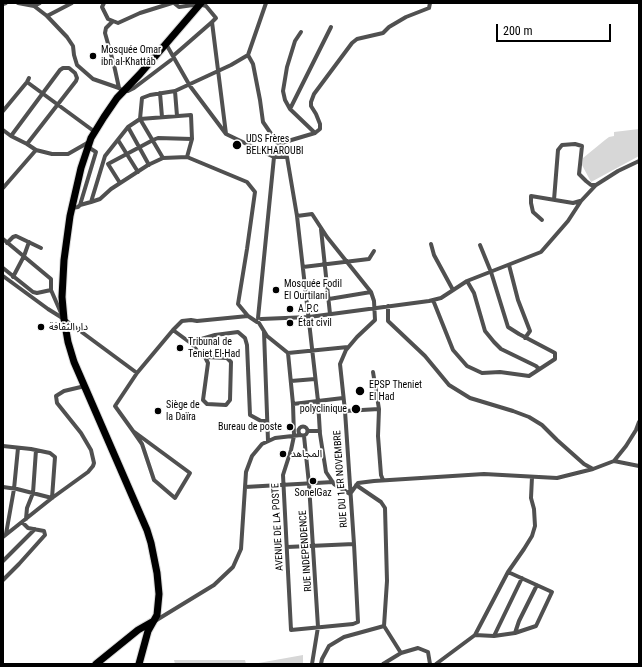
<!DOCTYPE html>
<meta charset="utf-8">
<style>
body{margin:0}
#map{position:relative;width:642px;height:667px;overflow:hidden;background:#fff;font-family:"Roboto Condensed",sans-serif}
canvas{display:block}
.frame{position:absolute;inset:0;border:4px solid #000;pointer-events:none}
.scale{position:absolute;left:496px;top:24px;width:115px;height:18px;box-sizing:border-box;border:2px solid #000;border-top:0;padding-left:5px;font-size:12px;line-height:14px;white-space:nowrap;color:#000;-webkit-text-stroke:3px #fff;paint-order:stroke}
</style>
<div id="map">
<canvas width="642" height="667"></canvas>
<div class="frame"></div>
<div class="scale">200 m</div>
</div>
<script>
const g = document.querySelector('canvas').getContext('2d');
g.lineJoin = 'round';
function fillPath(path, color) {
  g.fillStyle = color;
  g.fill(path, 'evenodd');
}
function poly(rows) {
  const path = new Path2D();
  for (const r of rows) {
    if (r.length === 3) {
      path.moveTo(r[0] + r[2], r[1]);
      path.arc(r[0], r[1], r[2], 0, 2 * Math.PI);
      continue;
    }
    path.moveTo(r[0], r[1]);
    for (let i = 2; i < r.length; i += 2) path.lineTo(r[i], r[i + 1]);
  }
  return path;
}
function stroke(path, color, width, dash) {
  g.strokeStyle = color;
  g.lineWidth = width;
  g.lineCap = dash ? 'butt' : 'round';
  g.setLineDash(dash || []);
  g.stroke(path);
}
function drawText(font, color, halo, rows, align = 'center') {
  g.font = font + ' "Roboto Condensed","Noto Sans Arabic",sans-serif';
  g.lineWidth = 3.5;
  g.setLineDash([]);
  g.textBaseline = 'middle';
  g.strokeStyle = halo;
  g.fillStyle = color;
  for (const [text, x, y, turn = 0] of rows) {
    g.save();
    g.translate(x, y);
    g.rotate((+turn || 0) * Math.PI / 180);
    g.textAlign = isNaN(turn) ? turn : align;
    if (halo) g.strokeText(text, 0, 0);
    g.fillText(text, 0, 0);
    g.restore();
  }
}
fillPath(poly([
 [639,129,639,156,591,182,582,165,583,158,605,140,609,137,614,136,614,132],
 [303,655,303,664,253,664],
 [174,660,245,660,246,664,175,664]
]), '#d7d7d7');
const primary = poly([
 [96,664,138,630,152,622],
 [139,664,148,631,157,615,159,594,157,573,151,543,147,530,74,362,68,342,64,319,62,297,64,260,70,216,81,168,91,138,104,117,117,98,140,74,201,3]
]);
stroke(primary, '#dbdbdb', 9);
stroke(poly([
 [18,3,34,6,47,16,67,37,73,46,74,55,77,65,93,79,119,88,123,91,128,91,134,88,171,60],
 [104,3,102,7,108,19,118,23,140,13,172,3],
 [174,3,179,7,200,4,206,6,216,18,212,22],
 [3,4,6,3],
 [34,6,40,3],
 [47,16,72,3],
 [113,21,106,28,105,33,114,65,119,88],
 [301,32,295,41,287,67,283,91,285,100,290,109,315,133],
 [166,44,190,86,226,134,274,157,287,157,297,216,318,401,320,434,326,472,334,484,350,494,358,483,374,481,484,474,557,478,593,469,614,461,639,466],
 [248,55,266,3],
 [173,56,212,22,226,134],
 [27,82,95,132],
 [175,91,177,116],
 [160,93,162,117],
 [290,109,331,27],
 [3,111,27,82,29,78],
 [128,127,149,165],
 [3,130,11,136,27,144,36,150,52,154,68,154,89,142],
 [11,136,60,70,63,68,69,68,75,73,77,78,76,81,27,144],
 [118,140,138,172],
 [278,144,315,133,320,129,320,124,316,114,311,106,311,102,314,94,352,43,357,39,383,33,389,27,406,17,429,8,430,3],
 [120,183,108,164,153,140,158,138,192,139],
 [3,188,36,150],
 [554,200,558,150,562,145,575,144,582,146,579,174,586,181,591,185,595,185],
 [91,202,100,199,111,189,148,165,163,158],
 [80,205,96,152,88,147],
 [72,208,78,207,80,205,91,202,105,156,128,127,140,119,191,115,192,139,187,157],
 [542,220,533,212,531,203,531,196,573,203,580,201],
 [321,229,330,314],
 [3,239,51,279,51,290,61,313],
 [7,243,13,237,16,236,41,248],
 [431,244,434,255,453,290],
 [509,265,518,300,530,331,525,338],
 [303,267,369,259,374,251],
 [3,268,33,292,37,293,51,290],
 [3,276,48,309,64,319,137,373,173,330,182,321,191,320,197,321,248,316],
 [13,277,24,256,29,242],
 [467,281,474,293,485,331,494,342,501,349,536,366,539,369],
 [329,299,371,292],
 [433,300,453,350,467,366,482,373,500,372,529,376,555,359,555,353,519,334,508,327,491,272,480,245],
 [388,306,388,321,425,356,449,385,470,398,513,411,529,417,542,425,557,440,584,464,593,469],
 [258,318,274,157],
 [261,319,309,317,429,301,441,298,467,281,541,252,568,221,581,201,596,185,618,171,639,161],
 [257,322,248,316,238,304,247,249,255,192,247,182,187,157,163,158,140,119,142,98,150,95,175,91,231,65,248,55,253,64,260,100,263,122,287,157],
 [259,323,267,336,288,353,293,404,294,436,291,450,283,475,291,630,353,624,358,622,354,544,345,411,340,364,346,350,357,337,375,320,374,301,371,292,327,237,312,214,297,216],
 [173,330,192,344,201,356,205,357,208,363,203,400,207,404,226,405,230,400,231,362,227,358,205,357],
 [264,332,268,441],
 [191,344,198,340,215,335,238,332,245,338,247,345,250,415,261,421,267,421],
 [288,353,348,347],
 [373,372,379,409,378,436,381,475,383,480],
 [291,381,315,379],
 [293,404,343,398],
 [345,411,379,409],
 [303,431,4.5],
 [133,431,142,444,154,480,175,498,190,473,133,431,115,406,137,373],
 [308,431,320,431],
 [304,436,309,484,318,627,312,664],
 [3,446,31,449,50,453,55,457,52,498,17,489,3,487],
 [614,461,626,446,636,430,639,422],
 [245,487,333,482],
 [26,519,27,508,33,493,36,450],
 [6,534,14,489,18,448],
 [3,537,52,498,88,472,93,466,94,463,91,450,81,433,57,403,56,396,64,391,85,386],
 [287,547,354,544],
 [3,561,35,529],
 [3,580,19,564,45,535,44,531,28,528,22,522],
 [155,621,214,585,233,567,241,549,246,472,252,456,262,444,275,438,301,435],
 [384,626,401,653],
 [515,633,519,621,537,585],
 [475,635,494,636,515,633,536,626,552,592,508,572],
 [494,636,522,578],
 [321,664,322,659,329,646,344,637,384,626,387,581,385,508,381,502,356,485],
 [383,664,401,653,418,648,428,652,430,664],
 [436,664,475,635,508,572,524,549,532,536,535,526,534,509,531,498,532,477]
]), '#505050', 4);
stroke(primary, '#000', 7);
for (const [x, y, r, color] of [
 [93,56,4,"#000"],
 [237,145,5,"#000"],
 [276,290,4,"#000"],
 [290,309,4,"#000"],
 [290,323,4,"#000"],
 [41,327,4,"#000"],
 [180,348,4,"#000"],
 [360,391,5,"#000"],
 [356,409,5,"#000"],
 [158,411,4,"#000"],
 [290,427,4,"#000"],
 [283,454,4,"#000"],
 [313,481,4,"#000"]
]) {
  const dot = new Path2D();
  dot.arc(x, y, r, 0, 2 * Math.PI);
  g.fillStyle = color;
  g.fill(dot);
  stroke(dot, '#fff', 1.5);
}
drawText('10px', '#000', '#fff', [
 ["Mosquée Omar",101,50],
 ["ibn al-Khattâb",101,62],
 ["UDS Frères",246,139],
 ["BELKHAROUBI",246,151],
 ["Mosquée Fodil",284,284],
 ["El Ourtilani",284,296],
 ["A.P.C",298,309],
 ["État civil",298,323],
 ["دار الثقافة",49,327],
 ["Tribunal de",188,342],
 ["Teniet El-Had",188,354],
 ["EPSP Theniet",369,385],
 ["El Had",369,397],
 ["Siège de",166,405],
 ["la Daïra",166,417],
 ["polyclinique",347,409,"right"],
 ["Bureau de poste",282,427,"right"],
 ["المجاهد",291,454],
 ["SonelGaz",313,493,"center"]
], 'left');
drawText('10px', '#000', '#fff', [
 ["RUE DU 1 ER NOVEMBRE",341,479,-94],
 ["AVENUE DE LA POSTE",278,527,-93],
 ["RUE INDEPENDENCE",306,551,-94]
]);
</script>
